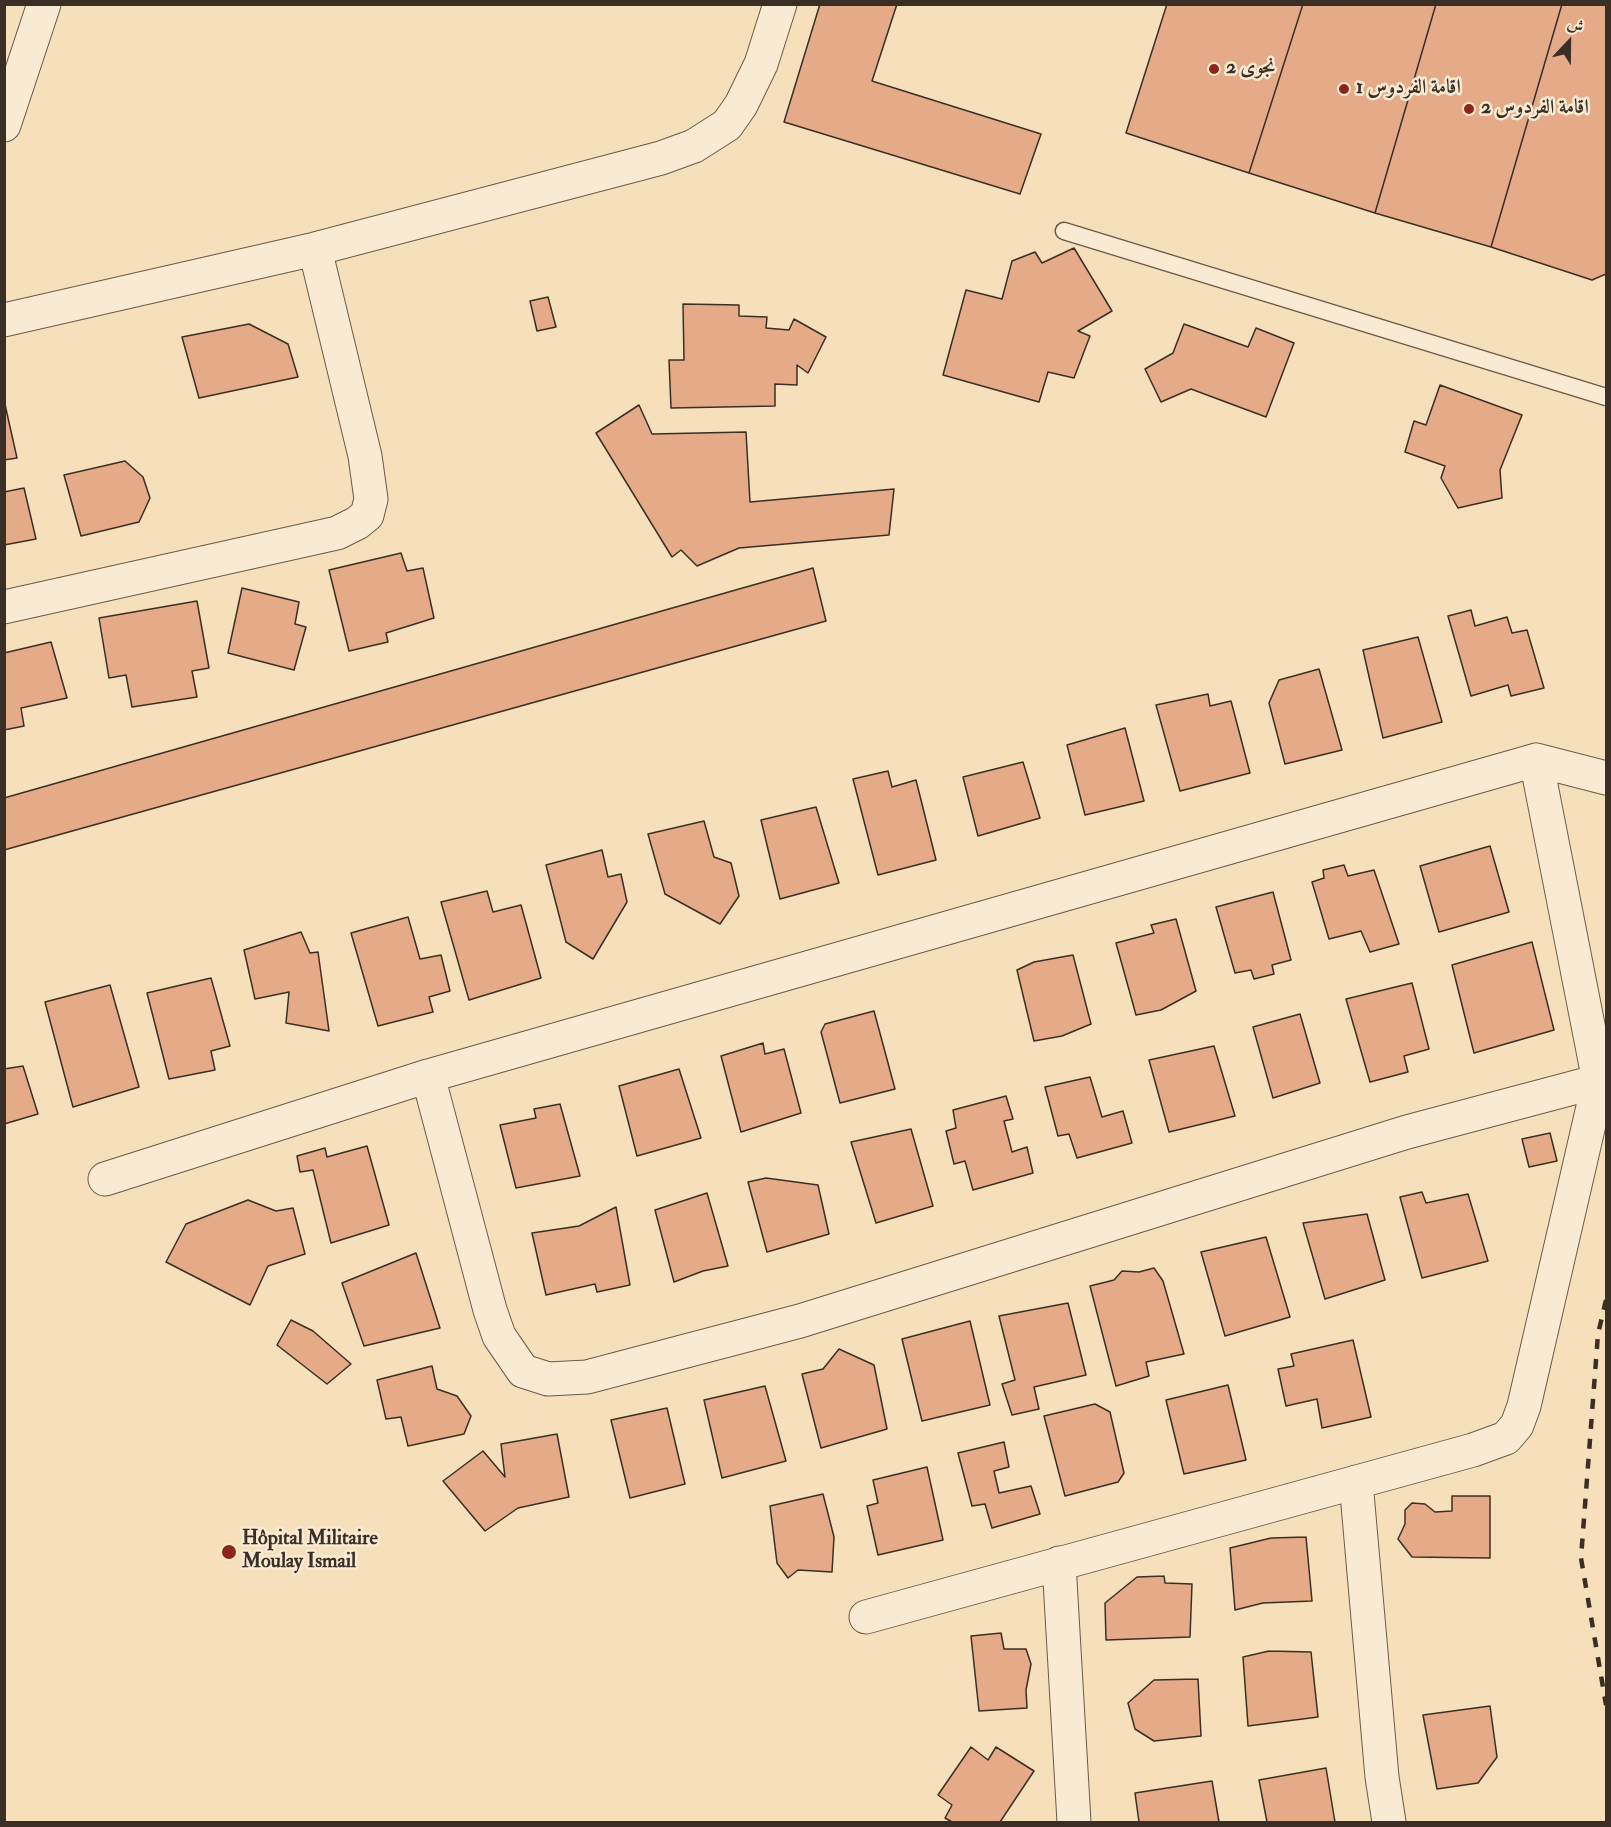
<!DOCTYPE html>
<meta charset="utf-8">
<style>
body{margin:0}
#map{position:relative;width:1611px;height:1827px;overflow:hidden;background:#f6dfbb;font-family:"IM FELL Double Pica",Amiri,serif}
canvas{display:block}
.frame{position:absolute;inset:0;border:6px solid #3b2f25;pointer-events:none}
.north{position:absolute;left:1539px;top:12px;width:60px;height:60px;-webkit-text-stroke:4px #f9ead3;paint-order:stroke;rotate:22deg;font-size:16px;font-weight:700;line-height:24px;text-align:center;color:#3b2f25}
.north::after{content:'';display:block;margin:auto;width:21px;height:27px;background:#3b2f25;clip-path:polygon(50% 0,100% 100%,50% 72%,0 100%)}
</style>
<div id="map">
<canvas width="1611" height="1827"></canvas>
<div class="frame"></div>
<div class="north">ش</div>
</div>
<script>
const g = document.querySelector('canvas').getContext('2d');
g.lineJoin = 'round';
function fillPath(path, color) {
  g.fillStyle = color;
  g.fill(path, 'evenodd');
}
function poly(rows) {
  const path = new Path2D();
  for (const r of rows) {
    path.moveTo(r[0], r[1]);
    for (let i = 2; i < r.length; i += 2) path.lineTo(r[i], r[i + 1]);
  }
  return path;
}
function stroke(path, color, width, dash) {
  g.strokeStyle = color;
  g.lineWidth = width;
  g.lineCap = dash ? 'butt' : 'round';
  g.setLineDash(dash || []);
  g.stroke(path);
}
function drawText(font, color, halo, rows, align = 'center') {
  g.font = font + ' "IM FELL Double Pica",Amiri,serif';
  g.lineWidth = 5;
  g.setLineDash([]);
  g.textBaseline = 'middle';
  g.strokeStyle = halo;
  g.fillStyle = color;
  for (const [text, x, y, turn = 0] of rows) {
    g.save();
    g.translate(x, y);
    g.rotate((+turn || 0) * Math.PI / 180);
    g.textAlign = isNaN(turn) ? turn : align;
    if (halo) g.strokeText(text, 0, 0);
    g.fillText(text, 0, 0);
    g.restore();
  }
}
const building = poly([
 [820,4,897,4,872,81,1041,134,1020,194,784,122,820,4],
 [1167,4,1303,4,1249,173,1126,133,1167,4],
 [1303,4,1436,4,1375,213,1249,173,1303,4],
 [1436,4,1562,4,1491,247,1375,213,1436,4],
 [1562,4,1606,5,1606,274,1592,280,1491,247,1562,4],
 [1074,248,1112,311,1078,331,1090,336,1074,378,1048,372,1039,402,943,375,966,290,1002,299,1012,261,1035,252,1042,263,1074,248],
 [548,297,556,327,537,331,530,301,548,297],
 [683,304,739,305,739,316,767,317,766,328,789,330,794,319,826,337,808,373,797,365,797,385,775,384,775,406,671,408,669,360,684,360,683,304],
 [249,324,288,344,298,377,199,398,182,337,249,324],
 [1184,324,1248,347,1256,328,1294,343,1266,417,1191,389,1161,402,1145,369,1173,353,1184,324],
 [1440,385,1522,415,1500,470,1502,498,1458,508,1441,478,1445,466,1405,452,1414,421,1426,425,1440,385],
 [4,400,17,458,4,460,4,400],
 [639,405,652,434,746,432,750,502,894,489,889,535,739,548,697,566,681,550,672,557,596,433,639,405],
 [125,461,143,477,150,498,139,522,81,536,64,475,125,461],
 [24,488,36,539,4,545,4,492,24,488],
 [401,553,407,571,423,568,434,618,386,633,388,642,349,651,329,570,401,553],
 [813,568,826,621,4,850,4,798,813,568],
 [242,588,299,602,295,624,306,627,294,670,228,653,242,588],
 [197,601,209,668,192,671,197,697,132,707,126,675,109,678,99,618,197,601],
 [1471,610,1475,626,1507,617,1512,633,1527,630,1544,688,1511,696,1508,685,1471,696,1448,616,1471,610],
 [1418,637,1442,722,1383,738,1363,650,1418,637],
 [51,642,67,698,21,708,24,726,4,730,4,653,51,642],
 [1319,669,1342,750,1285,764,1269,703,1279,680,1319,669],
 [1208,694,1210,706,1231,701,1250,773,1180,791,1156,705,1208,694],
 [1125,728,1144,801,1085,815,1067,745,1125,728],
 [1023,762,1040,818,978,836,963,777,1023,762],
 [888,771,892,787,916,780,936,860,878,875,853,779,888,771],
 [816,807,839,883,780,899,761,820,816,807],
 [704,821,714,857,731,863,739,896,720,924,665,894,648,834,704,821],
 [1490,846,1509,912,1439,932,1420,866,1490,846],
 [602,850,608,877,621,874,627,902,593,959,566,942,546,865,602,850],
 [1344,865,1348,876,1374,870,1399,944,1370,952,1361,931,1329,939,1312,882,1324,878,1323,870,1344,865],
 [487,891,493,912,521,905,541,978,469,1000,441,902,487,891],
 [1273,892,1291,960,1272,965,1274,974,1254,979,1251,970,1235,973,1216,907,1273,892],
 [408,917,420,959,441,955,450,991,429,997,433,1012,378,1026,351,933,408,917],
 [1176,919,1196,991,1161,1010,1136,1015,1116,943,1154,933,1151,925,1176,919],
 [301,932,310,953,318,952,329,1031,286,1023,289,992,255,999,244,950,301,932],
 [1532,942,1554,1030,1474,1053,1452,965,1532,942],
 [1073,955,1091,1024,1062,1036,1034,1041,1017,970,1034,962,1073,955],
 [211,978,230,1046,211,1051,215,1070,169,1079,147,993,211,978],
 [1412,983,1429,1049,1404,1056,1408,1072,1370,1082,1346,999,1412,983],
 [110,985,139,1087,73,1107,45,1002,110,985],
 [874,1011,895,1089,840,1103,821,1032,825,1024,874,1011],
 [1300,1014,1320,1083,1273,1098,1253,1027,1300,1014],
 [763,1043,765,1054,784,1049,801,1113,741,1132,721,1056,763,1043],
 [1214,1046,1235,1116,1169,1132,1149,1060,1214,1046],
 [23,1066,38,1114,4,1124,4,1069,23,1066],
 [679,1069,701,1138,637,1156,619,1086,679,1069],
 [1090,1077,1102,1117,1123,1111,1132,1143,1077,1158,1069,1134,1058,1136,1045,1087,1090,1077],
 [1006,1096,1013,1119,1004,1121,1012,1152,1027,1147,1033,1173,973,1190,965,1161,954,1164,946,1131,956,1128,953,1110,1006,1096],
 [560,1104,580,1176,516,1188,500,1125,536,1118,534,1109,560,1104],
 [911,1129,933,1206,876,1223,851,1142,911,1129],
 [1550,1133,1557,1161,1529,1167,1522,1139,1550,1133],
 [367,1146,389,1225,331,1243,313,1170,300,1172,297,1156,325,1148,327,1157,367,1146],
 [766,1178,818,1185,829,1234,767,1252,748,1182,766,1178],
 [1422,1192,1426,1203,1468,1194,1488,1261,1422,1278,1400,1197,1422,1192],
 [707,1193,728,1266,703,1271,674,1282,655,1210,707,1193],
 [248,1200,276,1211,293,1208,305,1254,268,1266,250,1305,166,1262,186,1224,248,1200],
 [616,1207,630,1285,597,1292,595,1284,546,1295,532,1233,579,1226,616,1207],
 [1367,1214,1385,1280,1325,1299,1303,1223,1367,1214],
 [1266,1237,1290,1317,1225,1336,1201,1252,1266,1237],
 [416,1253,440,1328,364,1346,342,1283,416,1253],
 [1154,1268,1163,1281,1184,1354,1146,1362,1149,1376,1116,1386,1090,1286,1114,1280,1122,1271,1139,1272,1154,1268],
 [1068,1303,1086,1375,1034,1387,1039,1409,1012,1415,1002,1384,1015,1380,999,1316,1068,1303],
 [291,1320,313,1331,351,1364,327,1384,277,1345,291,1320],
 [970,1321,990,1405,922,1421,902,1339,970,1321],
 [1353,1340,1371,1417,1322,1428,1317,1399,1286,1406,1278,1369,1294,1366,1291,1354,1353,1340],
 [839,1349,874,1365,887,1429,821,1448,802,1374,823,1369,839,1349],
 [432,1366,437,1389,457,1396,471,1416,464,1434,408,1446,401,1417,386,1419,377,1380,432,1366],
 [1228,1385,1246,1460,1184,1474,1166,1400,1228,1385],
 [765,1386,786,1461,722,1478,704,1400,765,1386],
 [1095,1404,1110,1412,1124,1473,1118,1482,1065,1496,1044,1416,1095,1404],
 [667,1408,685,1484,630,1498,611,1420,667,1408],
 [557,1434,569,1497,518,1508,485,1531,443,1481,483,1451,505,1477,501,1444,557,1434],
 [1004,1442,1009,1467,994,1471,999,1493,1031,1486,1040,1514,992,1528,985,1504,972,1506,958,1453,1004,1442],
 [927,1467,943,1540,878,1555,867,1506,878,1503,873,1480,927,1467],
 [823,1494,834,1537,832,1572,798,1570,788,1578,777,1563,770,1506,823,1494],
 [1452,1496,1490,1496,1490,1558,1412,1557,1398,1539,1405,1524,1405,1510,1412,1503,1425,1504,1435,1512,1452,1511,1452,1496],
 [1306,1537,1312,1601,1263,1603,1235,1610,1230,1548,1271,1538,1306,1537],
 [1164,1576,1165,1583,1192,1584,1190,1637,1106,1640,1105,1603,1137,1577,1164,1576],
 [1001,1633,1004,1649,1026,1649,1031,1664,1026,1690,1027,1708,979,1711,971,1636,1001,1633],
 [1269,1651,1311,1652,1318,1717,1248,1726,1243,1657,1269,1651],
 [1198,1679,1201,1736,1154,1741,1135,1729,1128,1703,1154,1680,1198,1679],
 [1490,1706,1497,1757,1478,1783,1437,1789,1423,1715,1490,1706],
 [971,1747,988,1760,996,1747,1034,1771,1000,1822,952,1822,945,1818,952,1805,938,1795,971,1747],
 [1326,1768,1335,1822,1267,1822,1259,1780,1326,1768],
 [1212,1781,1219,1822,1139,1822,1135,1793,1212,1781]
]);
fillPath(building, '#e5ab88');
stroke(building, '#3b2f25', 1.5);
const lane = poly([
 [1064,231,1606,397]
]);
const street = poly([
 [4,125,44,4],
 [4,320,315,249,661,158,694,146,727,125,741,105,761,64,780,4],
 [4,607,337,533,357,523,367,515,371,499,365,456,315,249],
 [428,1076,490,1310,499,1336,523,1371,548,1379,587,1377,800,1321,1407,1132,1599,1081,1536,760],
 [105,1179,428,1076,1536,760,1606,778],
 [1356,1482,1382,1777,1389,1822],
 [1059,1563,1074,1822],
 [866,1617,1473,1450,1506,1438,1517,1425,1524,1406,1599,1081,1606,1065]
]);
stroke(lane, '#6a5b4a', 19);
stroke(street, '#6a5b4a', 35);
stroke(lane, '#f9ead3', 16);
stroke(street, '#f9ead3', 33);
stroke(poly([
 [1606,1300,1598,1334,1581,1558,1606,1705]
]), '#3b2f25', 4.5, [10, 10]);
for (const [x, y, r, color] of [
 [1214,69,6,"#8f2418"],
 [1344,89,6,"#8f2418"],
 [1469,109,6,"#8f2418"],
 [229,1552,8,"#8f2418"]
]) {
  const dot = new Path2D();
  dot.arc(x, y, r, 0, 2 * Math.PI);
  g.fillStyle = color;
  g.fill(dot);
  stroke(dot, '#f9ead3', 2);
}
drawText('bold 20px', '#3b2f25', '#f9ead3', [
 ["نجوى 2",1226,69],
 ["اقامة الفردوس 1",1356,89],
 ["اقامة الفردوس 2",1481,109],
 ["Hôpital Militaire",242,1540],
 ["Moulay Ismail",242,1563]
], 'left');
</script>
